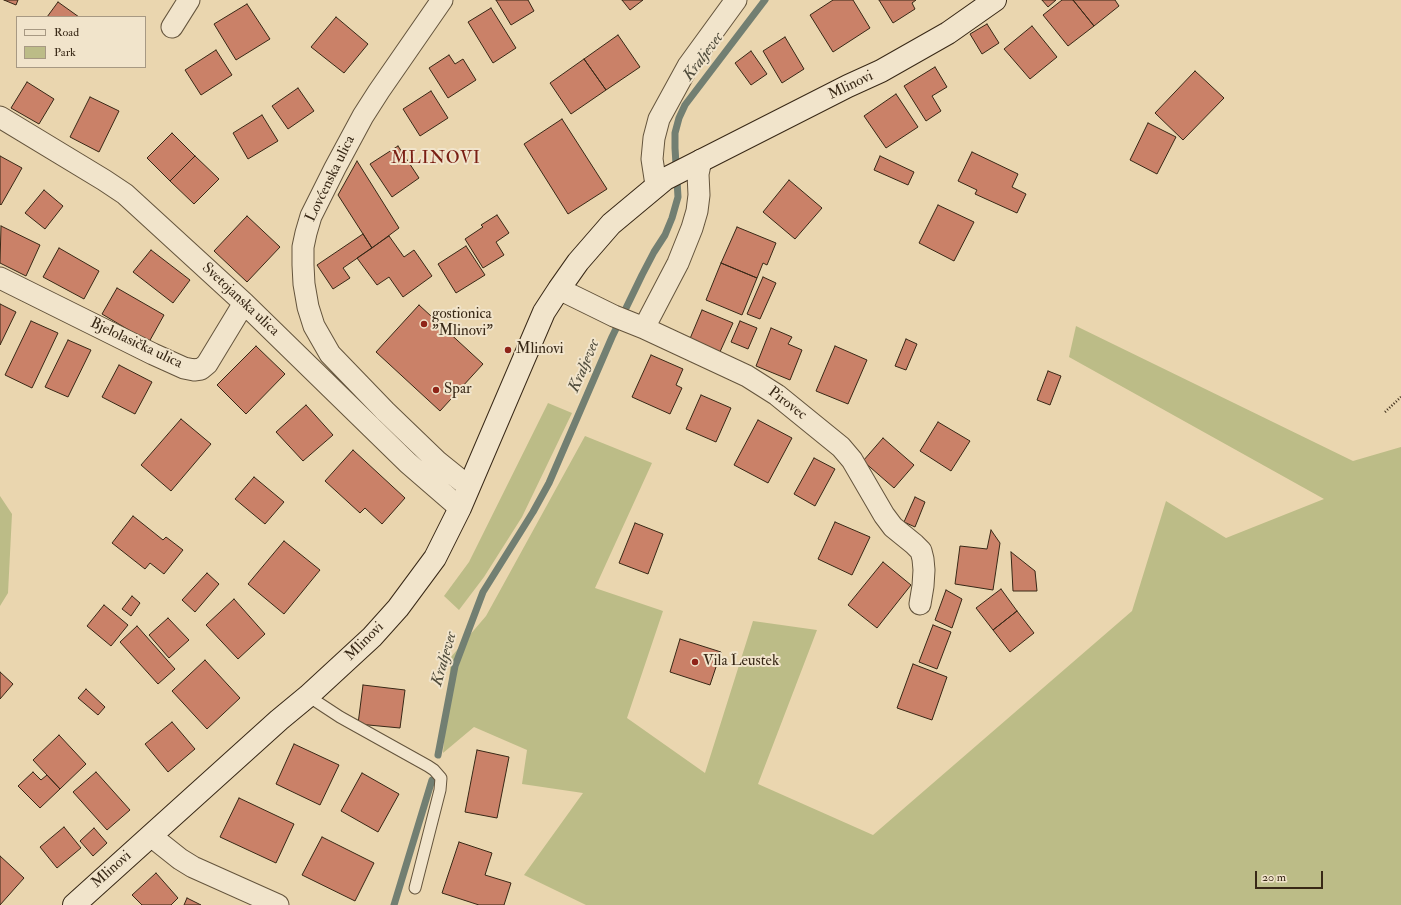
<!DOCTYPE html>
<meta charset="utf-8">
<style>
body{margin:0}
#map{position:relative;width:1401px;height:905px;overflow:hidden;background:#ead6af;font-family:"IM FELL Double Pica",serif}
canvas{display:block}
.legend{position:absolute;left:16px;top:16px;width:130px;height:52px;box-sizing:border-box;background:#f1e4cb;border:1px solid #a79983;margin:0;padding:5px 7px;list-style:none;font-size:12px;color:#382816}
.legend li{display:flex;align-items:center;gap:8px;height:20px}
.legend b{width:20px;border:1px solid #a79983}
.scale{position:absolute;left:1255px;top:871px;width:68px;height:18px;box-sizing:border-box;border:2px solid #382816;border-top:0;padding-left:5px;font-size:12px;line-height:14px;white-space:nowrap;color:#382816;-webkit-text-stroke:3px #f1e4cb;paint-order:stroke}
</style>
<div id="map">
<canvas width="1401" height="905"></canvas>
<ul class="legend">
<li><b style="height:5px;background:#f1e4cb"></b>Road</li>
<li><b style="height:11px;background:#bcbc87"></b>Park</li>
</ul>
<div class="scale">20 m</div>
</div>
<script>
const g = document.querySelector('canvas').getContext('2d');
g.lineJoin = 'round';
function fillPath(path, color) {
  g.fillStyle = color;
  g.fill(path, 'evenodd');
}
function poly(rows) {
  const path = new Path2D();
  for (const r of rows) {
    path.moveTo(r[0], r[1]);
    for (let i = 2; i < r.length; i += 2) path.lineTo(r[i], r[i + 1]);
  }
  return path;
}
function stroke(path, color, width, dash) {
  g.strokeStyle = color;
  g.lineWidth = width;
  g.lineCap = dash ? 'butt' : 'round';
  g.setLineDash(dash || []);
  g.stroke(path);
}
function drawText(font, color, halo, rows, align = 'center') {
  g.font = font + ' "IM FELL Double Pica",serif';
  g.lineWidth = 4;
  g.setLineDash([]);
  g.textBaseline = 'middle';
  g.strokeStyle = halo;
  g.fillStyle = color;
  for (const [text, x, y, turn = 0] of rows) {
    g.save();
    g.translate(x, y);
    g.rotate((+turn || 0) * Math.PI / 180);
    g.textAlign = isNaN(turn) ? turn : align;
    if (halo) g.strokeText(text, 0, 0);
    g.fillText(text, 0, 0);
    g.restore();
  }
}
fillPath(poly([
 [1076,326,1353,461,1401,447,1401,905,586,905,524,875,583,793,522,784,527,750,474,727,443,753,451,657,486,616,585,436,652,463,595,588,663,611,627,718,705,773,753,621,817,630,758,784,873,835,1132,611,1166,501,1226,538,1324,499,1069,357],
 [548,403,572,413,522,517,484,577,459,610,444,596,469,562],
 [0,496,12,514,8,593,0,606]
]), '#bcbc87');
stroke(poly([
 [438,755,455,666,483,592,533,512,549,483,612,337,642,275,654,252,665,235,672,218,678,197,675,148,675,133,679,118,685,105,765,0],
 [394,905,432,780]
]), '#727f72', 7);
const building = poly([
 [4,0,18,0,16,5,4,0],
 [496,0,528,0,534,11,511,25,496,0],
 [622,0,643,0,630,10,622,0],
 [833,0,853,0,870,28,833,52,810,15,833,0],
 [879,0,916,0,912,3,915,9,893,23,879,0],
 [1042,0,1056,0,1048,7,1042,0],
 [1062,0,1073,0,1094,26,1068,46,1043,15,1062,0],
 [1073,0,1115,0,1119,6,1094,26,1073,0],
 [58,2,79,17,47,17,58,2],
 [247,4,270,39,236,60,214,24,247,4],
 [491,8,516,48,493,63,468,22,491,8],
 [336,17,368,44,344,73,311,47,336,17],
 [987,24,999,43,982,54,970,34,987,24],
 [1032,26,1057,57,1030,79,1004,49,1032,26],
 [618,35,640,67,606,90,584,59,618,35],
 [785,37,804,69,782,83,763,51,785,37],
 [216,50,232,75,201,95,185,70,216,50],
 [751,51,767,74,751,85,735,63,751,51],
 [449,55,455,64,463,59,476,80,448,98,429,68,449,55],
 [584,59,606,90,571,114,550,83,584,59],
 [935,67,947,87,932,96,941,111,926,121,904,86,935,67],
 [1195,71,1224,98,1183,140,1155,113,1195,71],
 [27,82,54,99,39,124,11,108,27,82],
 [298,88,314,111,288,129,272,106,298,88],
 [431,91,448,118,420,136,403,109,431,91],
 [896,94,918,127,886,148,864,116,896,94],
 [90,97,119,111,99,152,70,137,90,97],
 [262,115,278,141,248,159,233,133,262,115],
 [562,119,607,189,568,214,524,144,562,119],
 [1148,123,1176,137,1157,174,1130,160,1148,123],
 [172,133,195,156,170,181,147,158,172,133],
 [398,146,419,178,392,197,370,164,398,146],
 [972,152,1018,174,1012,187,1026,194,1017,213,975,194,977,190,958,181,972,152],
 [0,156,22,168,1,205,0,204,0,156],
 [195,156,219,179,194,204,170,181,195,156],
 [880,156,914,172,908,185,874,170,880,156],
 [357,161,399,228,372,248,338,195,357,161],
 [789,180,822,208,795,239,763,212,789,180],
 [44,190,63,206,45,229,25,213,44,190],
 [938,205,974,222,954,261,919,243,938,205],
 [497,215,509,233,496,242,504,255,483,268,465,239,483,227,481,225,497,215],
 [247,216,280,247,247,282,214,251,247,216],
 [1,226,40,245,26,276,0,263,1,226],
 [737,227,776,243,767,265,763,263,757,278,721,263,737,227],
 [363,234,372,248,343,268,350,278,333,289,317,265,363,234],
 [389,236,404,257,414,250,432,276,403,297,389,277,377,285,357,258,389,236],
 [466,246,485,275,456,293,438,264,466,246],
 [59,248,99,271,84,299,43,277,59,248],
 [151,250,190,280,173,303,133,272,151,250],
 [721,263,757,278,742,315,706,300,721,263],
 [763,277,776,283,760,319,747,314,763,277],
 [117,288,164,315,149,342,102,314,117,288],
 [0,304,16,312,0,345,0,304],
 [419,305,483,364,440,411,376,352,419,305],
 [702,310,733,323,719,354,689,341,702,310],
 [31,321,58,333,32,388,5,375,31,321],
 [740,321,757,328,748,349,731,342,740,321],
 [771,328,792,337,788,344,802,350,790,380,756,366,771,328],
 [906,339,917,344,906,370,895,366,906,339],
 [68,340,91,350,68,397,45,387,68,340],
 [256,346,285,374,246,414,217,385,256,346],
 [835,346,867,360,848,404,816,391,835,346],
 [651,355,683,369,676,385,682,388,670,414,632,397,651,355],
 [119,365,152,382,135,414,102,397,119,365],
 [1048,371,1061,376,1050,405,1037,400,1048,371],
 [701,395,731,408,716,442,686,429,701,395],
 [306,405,333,435,303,461,276,432,306,405],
 [181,419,211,444,171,491,141,465,181,419],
 [758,420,792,438,768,483,734,465,758,420],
 [938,422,970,441,951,471,920,451,938,422],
 [883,438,914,465,894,488,863,461,883,438],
 [353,450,405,498,382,524,365,508,360,513,325,481,353,450],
 [814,458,835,469,815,506,794,494,814,458],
 [254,477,284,502,265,524,235,499,254,477],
 [915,497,925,502,915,527,904,522,915,497],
 [133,516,163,540,166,537,183,550,164,574,150,563,145,569,112,543,133,516],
 [835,522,870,537,852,575,818,559,835,522],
 [635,523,663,534,648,574,619,563,635,523],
 [991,530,1000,543,993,590,955,584,960,546,987,549,991,530],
 [284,541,320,570,284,614,248,584,284,541],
 [1011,552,1035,571,1037,591,1013,591,1011,552],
 [883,562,911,585,877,628,848,605,883,562],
 [207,573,219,584,195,612,182,600,207,573],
 [1001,589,1017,611,993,630,976,608,1001,589],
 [946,590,962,599,952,628,935,620,946,590],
 [132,596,140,603,131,616,122,609,132,596],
 [234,599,265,634,238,659,206,625,234,599],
 [104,605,128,625,111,646,87,626,104,605],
 [1017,611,1034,633,1010,652,993,630,1017,611],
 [168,618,189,640,169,658,149,635,168,618],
 [933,625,951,632,937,669,919,662,933,625],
 [137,626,175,669,158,684,120,642,137,626],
 [680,639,721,652,710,685,670,672,680,639],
 [205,660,240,698,207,729,172,691,205,660],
 [913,664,947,677,932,720,897,708,913,664],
 [0,672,13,684,0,699,0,672],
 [363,685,405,690,400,728,358,724,363,685],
 [86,689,105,707,98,715,78,698,86,689],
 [172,722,195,749,168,772,145,744,172,722],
 [59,735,86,764,60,789,33,760,59,735],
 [294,744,339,765,320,805,276,784,294,744],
 [477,750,509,757,497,818,465,812,477,750],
 [33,772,41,780,47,775,60,789,40,808,18,786,33,772],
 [96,772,130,810,107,830,73,792,96,772],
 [362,773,399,794,378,832,341,811,362,773],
 [239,798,294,824,276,863,220,837,239,798],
 [64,827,81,848,57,868,40,847,64,827],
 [94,828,107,843,93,856,80,841,94,828],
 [322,837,374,863,355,901,302,875,322,837],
 [459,842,492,853,485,875,511,883,504,905,479,905,442,893,459,842],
 [0,856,24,878,0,905,0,856],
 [156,873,178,898,171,905,142,905,132,895,156,873],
 [187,898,201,905,184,905,187,898]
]);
fillPath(building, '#ca8168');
stroke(building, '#382816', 1);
const lane = poly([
 [308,696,340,717,428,766,434,770,441,778,440,790,415,888]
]);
const street = poly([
 [442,0,379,91,363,116,335,168,311,216,306,233,303,247,303,265,304,284,308,307,314,326,330,354,385,411,438,462,469,487],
 [172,27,189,0],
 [0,117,104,180,125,194,244,303,408,463,460,508],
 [656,185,652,159,654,138,659,119,688,66,736,0],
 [0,278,153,354,184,368,194,370,201,369,207,364,244,303],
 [559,289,614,316,644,328,747,376,777,395,841,447,852,460,884,515,893,527,914,544,921,551,923,559,924,570,923,586,920,604],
 [644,328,678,263,692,228,697,211,699,195,698,174,701,160],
 [151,836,180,859,193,867,278,905]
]);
const secondary = poly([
 [74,905,279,720,308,696,372,637,398,608,435,558,460,508,544,312,559,289,578,262,611,224,665,179,848,86,881,71,948,33,995,0]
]);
stroke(lane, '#64543c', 13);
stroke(street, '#64543c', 23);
stroke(secondary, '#382816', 24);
stroke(poly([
 [1385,412,1401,397]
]), '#382816', 2.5, [1, 2]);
stroke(lane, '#f1e4cb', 11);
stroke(street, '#f1e4cb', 21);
stroke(secondary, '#f1e4cb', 22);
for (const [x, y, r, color] of [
 [424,324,4,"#8f2418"],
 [508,350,4,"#8f2418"],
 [436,390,4,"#8f2418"],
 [695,662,4,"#8f2418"]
]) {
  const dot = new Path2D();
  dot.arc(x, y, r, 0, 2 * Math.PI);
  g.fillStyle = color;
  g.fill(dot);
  stroke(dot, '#f1e4cb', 1.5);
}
drawText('15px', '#382816', '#f1e4cb', [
 ["Mlinovi",851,86,-26],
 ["Lovćenska ulica",331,179,-64],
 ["Svetojanska ulica",240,300,43],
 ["Bjelolasička ulica",136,344,25],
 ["Pirovec",787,404,37],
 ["Mlinovi",365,642,-45],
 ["Mlinovi",112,870,-42]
]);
drawText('15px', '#382816', '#f1e4cb', [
 ["gostionica",432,315],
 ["\"Mlinovi\"",432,332],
 ["Mlinovi",516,350],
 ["Spar",444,390],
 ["Vila Leustek",703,662]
], 'left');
drawText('italic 16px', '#504c3c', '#f1e4cb', [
 ["Kraljevec",704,57,-53],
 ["Kraljevec",585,366,-67],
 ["Kraljevec",445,659,-74]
]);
g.letterSpacing = '1px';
drawText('17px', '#7a1f14', '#f1e4cb', [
 ["MLINOVI",436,159]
]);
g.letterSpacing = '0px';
</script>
